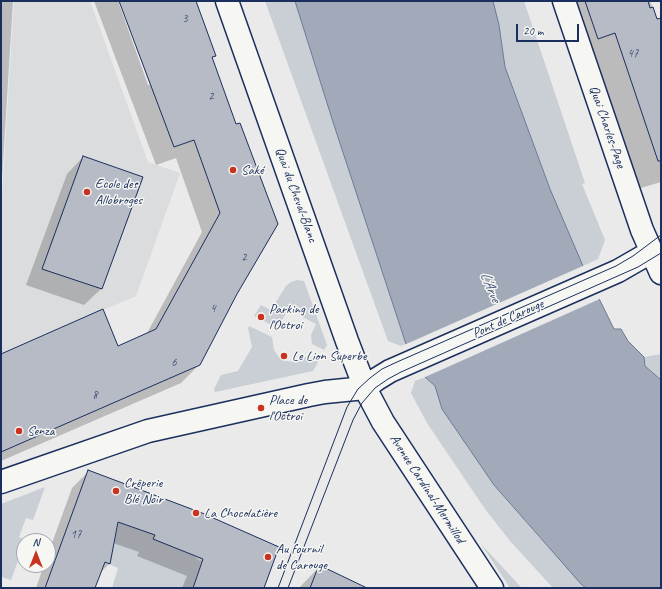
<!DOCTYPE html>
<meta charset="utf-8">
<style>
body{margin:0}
#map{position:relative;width:662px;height:589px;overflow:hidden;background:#e9eae9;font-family:Caveat,sans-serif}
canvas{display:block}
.frame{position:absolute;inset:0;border:2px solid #1b2f5e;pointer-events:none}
.north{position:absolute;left:16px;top:533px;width:40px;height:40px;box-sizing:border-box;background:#f6f6f2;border:1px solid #9ea6b7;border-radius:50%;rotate:0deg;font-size:11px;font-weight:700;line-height:16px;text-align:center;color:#1b2f5e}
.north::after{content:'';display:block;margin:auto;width:14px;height:18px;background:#c8321e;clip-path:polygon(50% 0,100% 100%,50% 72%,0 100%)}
.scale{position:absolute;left:516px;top:24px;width:63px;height:18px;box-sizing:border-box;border:2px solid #1b2f5e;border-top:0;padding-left:5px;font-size:12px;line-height:14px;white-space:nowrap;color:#1b2f5e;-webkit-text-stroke:3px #f6f6f2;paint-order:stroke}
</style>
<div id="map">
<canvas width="662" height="589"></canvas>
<div class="frame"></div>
<div class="north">N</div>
<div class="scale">20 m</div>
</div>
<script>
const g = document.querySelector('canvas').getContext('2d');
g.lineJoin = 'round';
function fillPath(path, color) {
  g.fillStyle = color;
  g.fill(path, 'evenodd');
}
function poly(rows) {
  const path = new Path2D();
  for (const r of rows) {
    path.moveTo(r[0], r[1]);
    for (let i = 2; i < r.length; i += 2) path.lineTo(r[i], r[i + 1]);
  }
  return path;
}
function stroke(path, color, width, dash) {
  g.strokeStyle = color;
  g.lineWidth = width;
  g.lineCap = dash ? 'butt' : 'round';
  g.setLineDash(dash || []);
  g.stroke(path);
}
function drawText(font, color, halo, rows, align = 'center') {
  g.font = font + ' Caveat,sans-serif';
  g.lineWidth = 3;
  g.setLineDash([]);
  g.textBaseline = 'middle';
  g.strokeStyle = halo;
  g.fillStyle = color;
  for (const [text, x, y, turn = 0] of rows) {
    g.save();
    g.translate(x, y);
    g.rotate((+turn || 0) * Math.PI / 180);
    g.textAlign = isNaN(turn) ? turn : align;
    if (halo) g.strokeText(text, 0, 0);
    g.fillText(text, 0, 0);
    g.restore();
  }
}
fillPath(poly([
 [14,1,90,1,148,162,180,173,136,296,1,354,1,212]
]), '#dadcde');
fillPath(poly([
 [265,1,295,1,333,122,406,344,401,346,388,341],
 [493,1,524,1,585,183,582,184,605,240,598,259,583,266,550,189,505,67,499,25],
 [297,280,304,281,327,345,324,350,312,344,311,335,316,324,299,315,302,311,291,305,277,328,254,316,261,305,271,310,286,286,291,282],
 [249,326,272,337,274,350,279,357,286,361,295,362,307,356,318,362,313,371,215,392,214,389,221,375,238,371,252,347,248,328],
 [661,354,661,380,645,366,644,357],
 [425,377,435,386,442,409,494,485,539,537,586,588,553,588,510,541,485,509,427,423,411,393,415,381],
 [45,487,33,520,26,518,19,537,26,540,24,541,24,544,11,580,1,577,1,504],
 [119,518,180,544,178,549,195,556,197,559,199,561,202,560,193,588,112,588,118,568,107,563,114,546],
 [481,544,519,585,522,588,510,588]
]), '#caced5');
const water = poly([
 [295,1,493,1,499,25,505,67,550,189,583,266,614,329,621,329,628,341,644,357,645,366,661,380,661,588,586,588,581,584,494,485,442,409,435,386,425,377,406,344,333,122,295,1]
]);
fillPath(water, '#a2aaba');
stroke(water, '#6c7995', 1);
fillPath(poly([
 [585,265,602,298,423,378,404,345]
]), '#e9eae9');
fillPath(poly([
 [1,1,13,1,1,195],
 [94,1,118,1,148,85,150,85,120,1,195,1,215,55,211,59,236,294,199,365,181,383,1,461,1,354,118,347,146,335,202,232,176,158,156,165],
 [558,1,650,1,661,29,661,182,634,190,624,159,629,154,594,53,578,58],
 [83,157,141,178,101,289,84,305,26,285,67,174],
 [89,471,263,588,182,588,187,576,137,556,139,552,113,543,109,564,100,573,94,588,36,588,44,565,48,565,48,554,72,488],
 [319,567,365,588,299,588]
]), '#0003');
const building = poly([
 [119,1,196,1,216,56,212,57,236,124,240,123,278,224,237,294,200,365,1,452,1,354,103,309,118,346,156,329,220,213,194,140,174,147,119,1],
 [585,1,648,1,650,8,653,7,657,19,661,18,661,161,658,161,615,33,598,39,585,1],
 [83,156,143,177,102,289,42,269,83,156],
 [88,470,202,513,279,547,264,588,193,588,203,559,153,539,155,535,118,522,110,564,105,562,95,588,45,588,88,470],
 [319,565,367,588,310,588,319,565]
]);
fillPath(building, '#b6bbc6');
stroke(building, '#1b2f5e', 1);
const secondary = poly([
 [227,1,347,341,365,388,383,422,492,588],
 [564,1,642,230,661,273],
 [365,388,377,379,390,371,618,271,651,252],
 [1,482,148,431,309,395,325,392,365,388]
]);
stroke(secondary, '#1b2f5e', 25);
stroke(secondary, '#f6f6f2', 22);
stroke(poly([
 [278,588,347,407,358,389,370,378,382,369,397,362,616,266,633,256,661,235],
 [288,588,353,420,362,403,375,388,388,379,401,372,638,267,661,253]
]), '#1b2f5e', 1);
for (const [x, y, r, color] of [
 [233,170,4,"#c8321e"],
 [87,192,4,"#c8321e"],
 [261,317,4,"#c8321e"],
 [284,356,4,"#c8321e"],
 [261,408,4,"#c8321e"],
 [19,431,4,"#c8321e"],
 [116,491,4,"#c8321e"],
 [196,513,4,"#c8321e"],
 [268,557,4,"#c8321e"]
]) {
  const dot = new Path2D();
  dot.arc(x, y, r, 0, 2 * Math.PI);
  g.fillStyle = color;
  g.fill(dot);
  stroke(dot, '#f6f6f2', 1.5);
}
drawText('12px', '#425278', null, [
 ["3",185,19],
 ["47",633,54],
 ["2",211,97],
 ["2",244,258],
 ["4",213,309],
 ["6",174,363],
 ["8",95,396],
 ["17",76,535]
]);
drawText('14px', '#1b2f5e', '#f6f6f2', [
 ["Quai Charles-Page",607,127,71],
 ["Quai du Cheval-Blanc",296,195,70],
 ["Pont de Carouge",508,319,-24],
 ["Avenue Cardinal-Mermillod",427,489,57]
]);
drawText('14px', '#1b2f5e', '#f6f6f2', [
 ["Saké",241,170],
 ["Ecole des",95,184],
 ["Allobroges",95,200],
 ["Parking de",269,309],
 ["l'Octroi",269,325],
 ["Le Lion Superbe",292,356],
 ["Place de",269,400],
 ["l'Octroi",269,416],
 ["Senza",27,431],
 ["Crêperie",124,483],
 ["Blé Noir",124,499],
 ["La Chocolatière",204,513],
 ["Au fournil",276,549],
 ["de Carouge",276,565]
], 'left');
drawText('italic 15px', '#44547a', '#f6f6f2', [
 ["L'Arve",490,287,67]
]);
</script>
